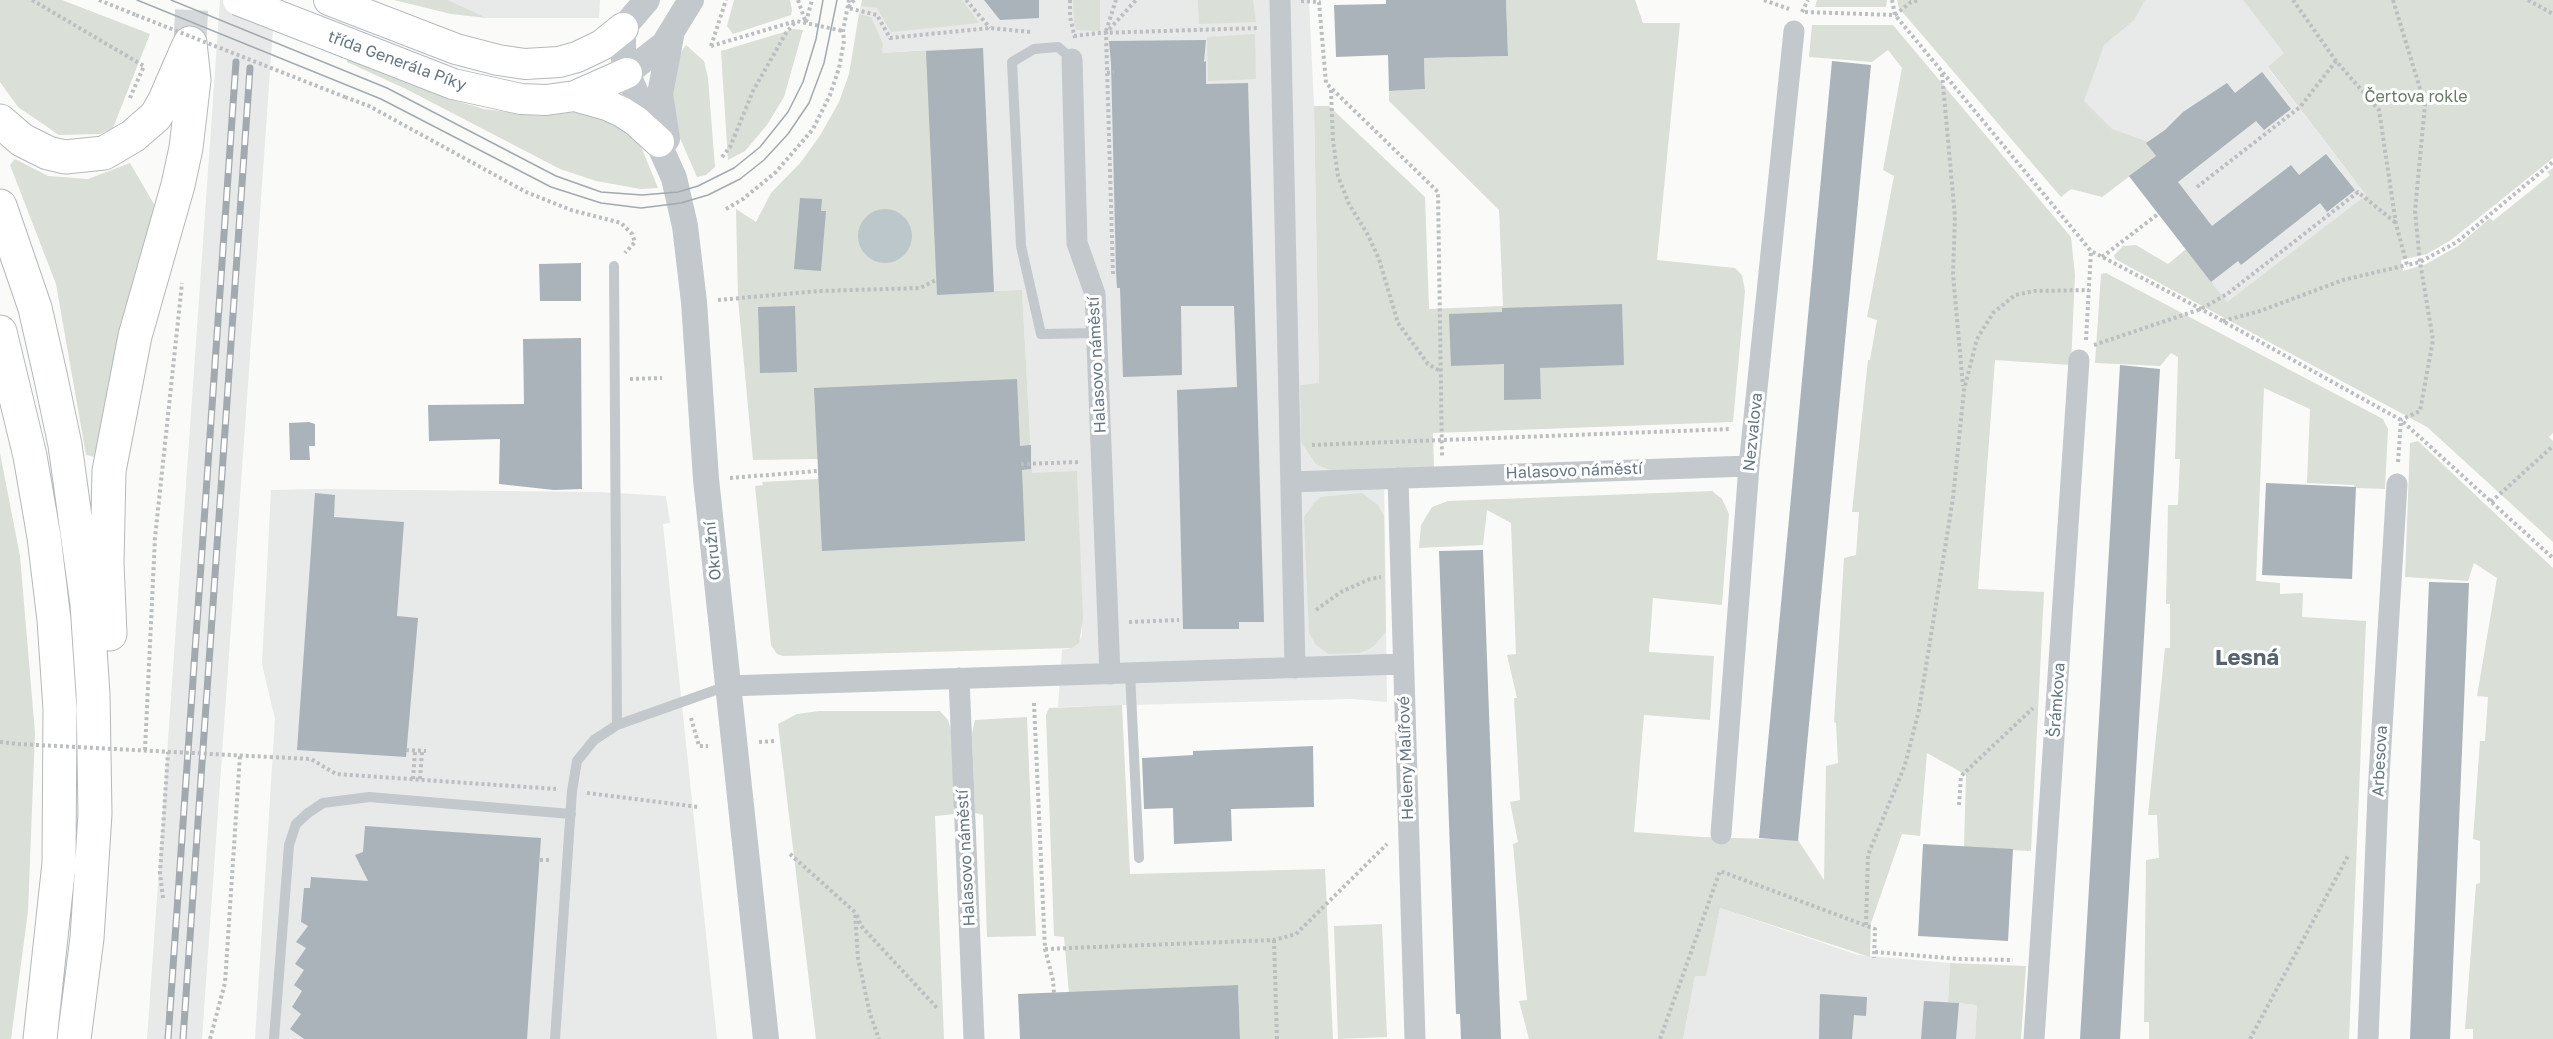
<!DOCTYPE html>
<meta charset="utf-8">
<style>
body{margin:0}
canvas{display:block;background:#fafaf8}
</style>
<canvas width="2553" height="1039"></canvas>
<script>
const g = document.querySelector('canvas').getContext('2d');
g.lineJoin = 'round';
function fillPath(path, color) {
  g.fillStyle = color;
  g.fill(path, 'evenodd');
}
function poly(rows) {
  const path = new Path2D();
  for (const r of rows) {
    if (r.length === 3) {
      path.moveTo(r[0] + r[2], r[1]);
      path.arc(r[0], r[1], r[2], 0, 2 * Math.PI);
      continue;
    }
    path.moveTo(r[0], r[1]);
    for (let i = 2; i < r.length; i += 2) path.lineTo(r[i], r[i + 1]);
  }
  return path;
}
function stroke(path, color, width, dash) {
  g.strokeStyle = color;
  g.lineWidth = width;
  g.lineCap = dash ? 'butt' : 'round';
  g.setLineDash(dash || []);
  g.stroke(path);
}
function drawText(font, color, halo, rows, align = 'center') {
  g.font = font + ' "Golos Text",sans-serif';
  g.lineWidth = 6;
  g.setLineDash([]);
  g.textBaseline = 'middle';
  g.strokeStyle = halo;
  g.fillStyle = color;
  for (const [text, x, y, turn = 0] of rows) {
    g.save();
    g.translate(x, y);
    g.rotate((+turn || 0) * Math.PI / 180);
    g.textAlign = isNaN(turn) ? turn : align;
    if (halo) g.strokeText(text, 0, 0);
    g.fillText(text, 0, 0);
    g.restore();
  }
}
fillPath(poly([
 [220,0,275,0,202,1039,147,1039],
 [448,0,600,0,599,18,487,18],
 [862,0,1309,0,1314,106,1319,384,1300,385,1384,469,1387,702,1352,699,1058,707,1062,650,1072,648,1082,636,1077,472,1032,474,1022,290,955,292,924,50,882,53,871,17,859,14],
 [2083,0,2243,0,2285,53,2268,68,2366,195,2227,302,2129,177,2102,197,2013,26],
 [314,489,599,492,666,496,670,523,663,524,717,1039,255,1039,275,719,262,664,271,490],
 [1720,908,1858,955,1950,963,1948,1002,1977,1005,1975,1039,1683,1039,1695,976,1706,975]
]), '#e8e9e9');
fillPath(poly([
 [0,0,62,0,150,34,113,128,100,134,59,135,18,107,0,82],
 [394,0,448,0,487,18,451,14],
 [734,0,790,0,792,10,791,15,733,34,727,26],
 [862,0,962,0,979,23,891,32,877,8,861,6],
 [1073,0,1100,0,1100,31,1076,30,1074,24],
 [1198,0,1253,0,1256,22,1199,24],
 [1506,0,1635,0,1643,23,1680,23,1657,260,1735,268,1742,275,1745,291,1733,422,1433,433,1434,467,1339,472,1327,469,1316,464,1301,442,1300,385,1319,383,1314,106,1329,106,1425,197,1429,309,1503,306,1499,210,1389,101,1389,91,1425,89,1424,58,1508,56],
 [1817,0,1887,0,1886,7,1815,7],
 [1897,0,2145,0,2134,20,2104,45,2084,101,2112,129,2148,142,2158,154,2102,197,2071,189,2061,197,1899,8],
 [2243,0,2553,0,2553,158,2451,240,2427,254,2401,260,2403,271,2426,264,2458,246,2490,218,2493,221,2550,175,2547,172,2553,168,2553,433,2549,437,2553,441,2553,542,2427,427,2115,259,2114,255,2123,246,2136,245,2168,264,2186,249,2227,302,2366,195,2268,67,2284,53],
 [859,14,871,17,883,44,882,53,944,49,955,292,1022,290,1032,473,1077,471,1083,619,1079,643,1072,648,783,656,777,654,771,645,755,486,763,485,762,482,818,479,818,459,753,460,738,299,736,209,756,222,771,193,801,162,821,134,839,102,849,74],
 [1812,25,1893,25,2071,237,2075,275,2071,365,1995,360,1978,589,2044,592,2031,851,1964,848,1966,775,1927,753,1920,836,1902,834,1871,923,1870,957,1720,908,1706,976,1695,976,1683,1039,1529,1039,1519,1001,1527,1000,1513,844,1518,842,1510,802,1520,800,1514,698,1517,698,1507,655,1516,654,1511,523,1487,510,1483,545,1419,548,1421,525,1432,507,1448,501,1712,491,1722,499,1729,514,1722,605,1653,598,1649,652,1714,656,1710,720,1644,715,1634,832,1701,837,1798,840,1824,880,1826,766,1838,763,1836,723,1834,722,1844,558,1856,555,1859,512,1852,512,1868,360,1870,360,1877,320,1867,317,1894,176,1883,170,1902,68,1888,50,1872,62,1809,57],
 [794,29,803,30,784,97,767,125,745,151,728,160,721,51],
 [1255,34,1256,79,1208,81,1207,37],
 [686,45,704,61,708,78,715,167,706,175,697,177,679,136,668,94,679,55],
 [347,59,443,97,484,109,539,116,588,111,635,132,658,188,641,189,596,181,560,169,406,89,347,62],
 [15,159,48,176,88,179,130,163,158,211,95,457,86,455,56,284,10,165],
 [2106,273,2383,419,2388,429,2385,489,2355,488,2354,485,2307,483,2310,409,2264,388,2256,581,2280,583,2280,594,2303,593,2302,617,2366,621,2349,1039,2149,1039,2149,1022,2144,1022,2146,860,2159,858,2157,815,2148,815,2165,648,2170,648,2170,604,2166,604,2168,505,2178,505,2180,459,2175,459,2178,357,2171,353,2160,366,2095,363,2101,274],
 [2418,441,2553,568,2553,1039,2473,1039,2473,1029,2465,1029,2476,884,2480,883,2480,841,2473,839,2480,741,2485,741,2488,697,2477,696,2497,578,2474,563,2468,581,2405,577,2410,443],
 [0,453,20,556,35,733,28,911,11,1039,0,1039],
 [1362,493,1378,505,1384,516,1386,631,1375,645,1367,650,1359,653,1329,654,1316,645,1309,633,1304,517,1314,503,1321,497],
 [1122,705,1130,874,1325,869,1333,1039,1240,1039,1238,985,1069,993,1064,937,1054,936,1046,715,1049,708],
 [819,711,940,711,948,720,952,733,956,814,935,816,944,1039,816,1039,778,724,797,714],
 [1027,717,1036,936,987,937,983,815,975,813,972,734,975,720],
 [1382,924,1387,1037,1338,1039,1334,926],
 [1950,963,2026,966,2021,1039,1975,1039,1977,1005,1948,1002]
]), '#dadfd7');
fillPath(poly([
 [885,236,27]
]), '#bbc7cb');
fillPath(poly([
 [984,0,1039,0,1039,18,1000,20],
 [1386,0,1506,0,1508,56,1424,58,1425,89,1389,91,1388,55,1336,57,1334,5,1386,4],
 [1206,40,1204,62,1206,61,1206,84,1248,83,1264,622,1239,622,1239,629,1183,629,1177,390,1237,387,1234,306,1181,306,1182,375,1123,377,1120,288,1117,288,1116,272,1111,63,1109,41],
 [983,48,994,292,937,295,926,51],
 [1832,61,1871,65,1798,841,1759,838],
 [2262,72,2291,109,2264,130,2256,121,2178,182,2212,226,2291,165,2299,175,2326,154,2355,190,2327,212,2320,203,2241,265,2238,261,2211,282,2129,176,2156,156,2146,143,2165,130,2183,112,2227,83,2235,93],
 [800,198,822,199,821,211,826,211,821,271,794,269],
 [581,263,581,301,540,301,539,264],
 [1622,304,1624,365,1540,368,1541,399,1504,400,1504,364,1451,366,1449,314,1502,312,1502,308],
 [795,306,797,372,760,373,758,307],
 [581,338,582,489,554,490,499,484,500,439,429,441,428,405,524,404,523,339],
 [2120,365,2160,369,2120,1039,2080,1039],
 [1017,379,1020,446,1031,445,1031,469,1022,470,1025,541,822,551,814,388],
 [309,422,315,424,315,446,309,446,310,460,290,460,289,423],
 [2266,483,2356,487,2352,579,2262,575],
 [315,493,335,495,334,517,404,522,397,616,418,618,406,757,297,750],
 [1483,550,1501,1039,1461,1039,1460,1014,1456,1014,1439,551],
 [2429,582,2469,583,2450,1039,2410,1039],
 [1313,746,1314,807,1231,809,1232,841,1174,844,1173,808,1144,809,1142,758,1193,755,1193,751],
 [365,826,541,838,527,1039,304,1039,290,1029,301,1014,292,1007,302,991,294,985,304,970,295,964,306,948,296,942,308,926,301,922,304,888,310,888,311,877,368,881,355,855,363,852],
 [1923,844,2013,849,2008,941,1918,936],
 [1238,985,1240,1039,1020,1039,1018,994],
 [1820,994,1867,997,1866,1016,1854,1015,1852,1039,1819,1039],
 [1924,1001,1959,1003,1956,1039,1921,1039]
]), '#aab3b9');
stroke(poly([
 [190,43,192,0]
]), '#d5d9db', 33, [33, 16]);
const secondary = poly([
 [329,0,456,49,498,60,525,64,559,62,577,57,602,45,623,28],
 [348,43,453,84,521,99,546,100,575,96,627,73],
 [575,96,607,105,622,112,636,121,659,142]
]);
const trunk = poly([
 [0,121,22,140,48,153,65,157,104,153,133,136,156,116,165,100,188,47],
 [0,206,35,308,50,374,65,445,87,604,93,694,95,814,87,938,74,1039],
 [0,332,30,456,44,537,54,620,60,709,59,863,40,1039],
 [110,634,107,563,109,471,135,336,178,185,186,148,194,80,190,43]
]);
stroke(secondary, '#b3babf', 32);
stroke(trunk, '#b4b9bd', 35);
stroke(poly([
 [32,0,144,66,129,100],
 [99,0,136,15],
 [798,0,806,23],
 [854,0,848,8,877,15,890,38,990,28,1031,32],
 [966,0,990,28],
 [1070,0,1070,17,1075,38],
 [1764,0,1789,9],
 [1892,0,1895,15,2091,251,2201,309,2401,420,2553,558],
 [2293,0,2336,61,2379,110,2396,224,2407,265,2420,262,2457,242,2553,162],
 [2393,0,2425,105,2415,211,2420,262,2433,340,2420,411,2401,420],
 [2528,0,2553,14],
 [1301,1,1319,2,1326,83,1438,192,1442,456],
 [1802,12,1808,0],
 [1805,12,1895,15,1911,2,1919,0],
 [806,22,812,0],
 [1106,31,1116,0],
 [1074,36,1100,33,1258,28],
 [711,46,796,21,843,31],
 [711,46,726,0],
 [1107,73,1114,72],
 [1942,74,1955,217,1953,274,1963,386],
 [1331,90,1333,141,1338,176,1349,204,1368,235,1379,259,1398,323,1428,364,1440,371],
 [345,97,369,106,526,192,571,210,621,223,632,234,635,242,625,253],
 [722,157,730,147,753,91,786,33,796,21],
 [2197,187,2300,107,2336,61],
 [726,209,743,199,776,172,813,129,830,95,839,68,844,41,843,31,849,0],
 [2102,257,2158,214],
 [1113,274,1106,33,1136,0],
 [718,300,819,291,920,288,936,280],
 [2223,321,2260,311,2343,280,2407,265],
 [2086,340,2091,251],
 [2094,345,2201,309,2227,294,2358,192,2396,223],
 [630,379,662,378],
 [1312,445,1730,429],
 [2398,462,2401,420],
 [1021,464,1080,462],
 [730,478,818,471],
 [2491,502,2553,446],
 [1316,610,1341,592,1370,579,1381,577],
 [1129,622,1179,620],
 [1034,703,1045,949,1053,980,1054,993],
 [691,718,699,746,708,746],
 [0,742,18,744],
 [759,742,775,741],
 [145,750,155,538,182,283],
 [406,750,426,751],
 [270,757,311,759,336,774,556,789],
 [413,779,415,751],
 [420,779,422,751],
 [587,793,699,807],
 [1959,805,1961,776,2033,708],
 [790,854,855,912,858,958,870,1014,879,1039],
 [540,860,549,860],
 [163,898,160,873,168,752],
 [857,915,861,926,938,1009],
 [1866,925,1868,855,1905,765,1919,710,1953,498,1964,390,1977,339,1993,313,2015,295,2034,291,2089,290],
 [1274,940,1277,1039],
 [1045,949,1274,940,1296,934,1387,844],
 [1875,952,1958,959,2013,960],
 [210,1039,225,983,240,755],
 [1660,1039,1720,871,1875,929,1874,958],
 [2250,1039,2349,854]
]), '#bbbfc2', 4, [3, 3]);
stroke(poly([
 [1072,59,1058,47,1034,49,1012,62,1021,246,1041,334,1096,333],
 [614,266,617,725],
 [1130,673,1139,858],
 [274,1039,289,845,296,824,308,813,323,803,369,797,571,814],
 [555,1039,572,791,577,761,594,740,617,725,727,686]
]), '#c3c8cc', 10);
stroke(poly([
 [1280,0,1295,668],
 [1072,59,1077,243,1095,294,1110,674],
 [1398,478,1415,1039],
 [1291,482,1749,466],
 [959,678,974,1039],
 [727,686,1403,664],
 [1721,834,1749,466,1794,31],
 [2034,1039,2079,360],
 [2368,1039,2378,793,2397,484]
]), '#c3c8cc', 21);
stroke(poly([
 [647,0,623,28,623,55,627,73,674,178,685,226,694,302,706,479,766,1039],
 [627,73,664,44,691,0],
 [667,139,660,94,671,36]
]), '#c3c8cc', 26);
stroke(secondary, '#fff', 30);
stroke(trunk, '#fff', 33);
stroke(poly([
 [137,0,381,99,551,187,601,203,641,208,681,203,708,195,740,179,764,160,788,134,809,103,824,63,837,0],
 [171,0,387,88,556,176,601,192,642,195,678,192,698,186,734,168,760,147,788,112,803,82,816,39,823,0]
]), '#a2aab0', 1.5);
const rail = poly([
 [168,1039,236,62],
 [183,1039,250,68]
]);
stroke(rail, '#a2aab0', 7);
stroke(rail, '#fff', 4.5, [14]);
const secondaryBridge = poly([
 [238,0,348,43]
]);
stroke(secondaryBridge, '#b3babf', 32, []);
stroke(poly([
 [136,15,345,97],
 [18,744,270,757]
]), '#bbbfc2', 4, [3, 3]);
stroke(secondaryBridge, '#fff', 30);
drawText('16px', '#657683', '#fff', [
 ["třída Generála Píky",397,61,20],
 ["Halasovo náměstí",1097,365,-93],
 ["Nezvalova",1753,432,-84],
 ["Halasovo náměstí",1574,471,-2],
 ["Okružní",713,551,-96],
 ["Šrámkova",2057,700,-86],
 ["Heleny Malířové",1406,758,-92],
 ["Arbesova",2380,761,-87],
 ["Halasovo náměstí",966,858,-93]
]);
drawText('16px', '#687a64', '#fff', [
 ["Čertova rokle",2416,97]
]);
drawText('bold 22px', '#57646e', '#fff', [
 ["Lesná",2247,658]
]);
</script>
